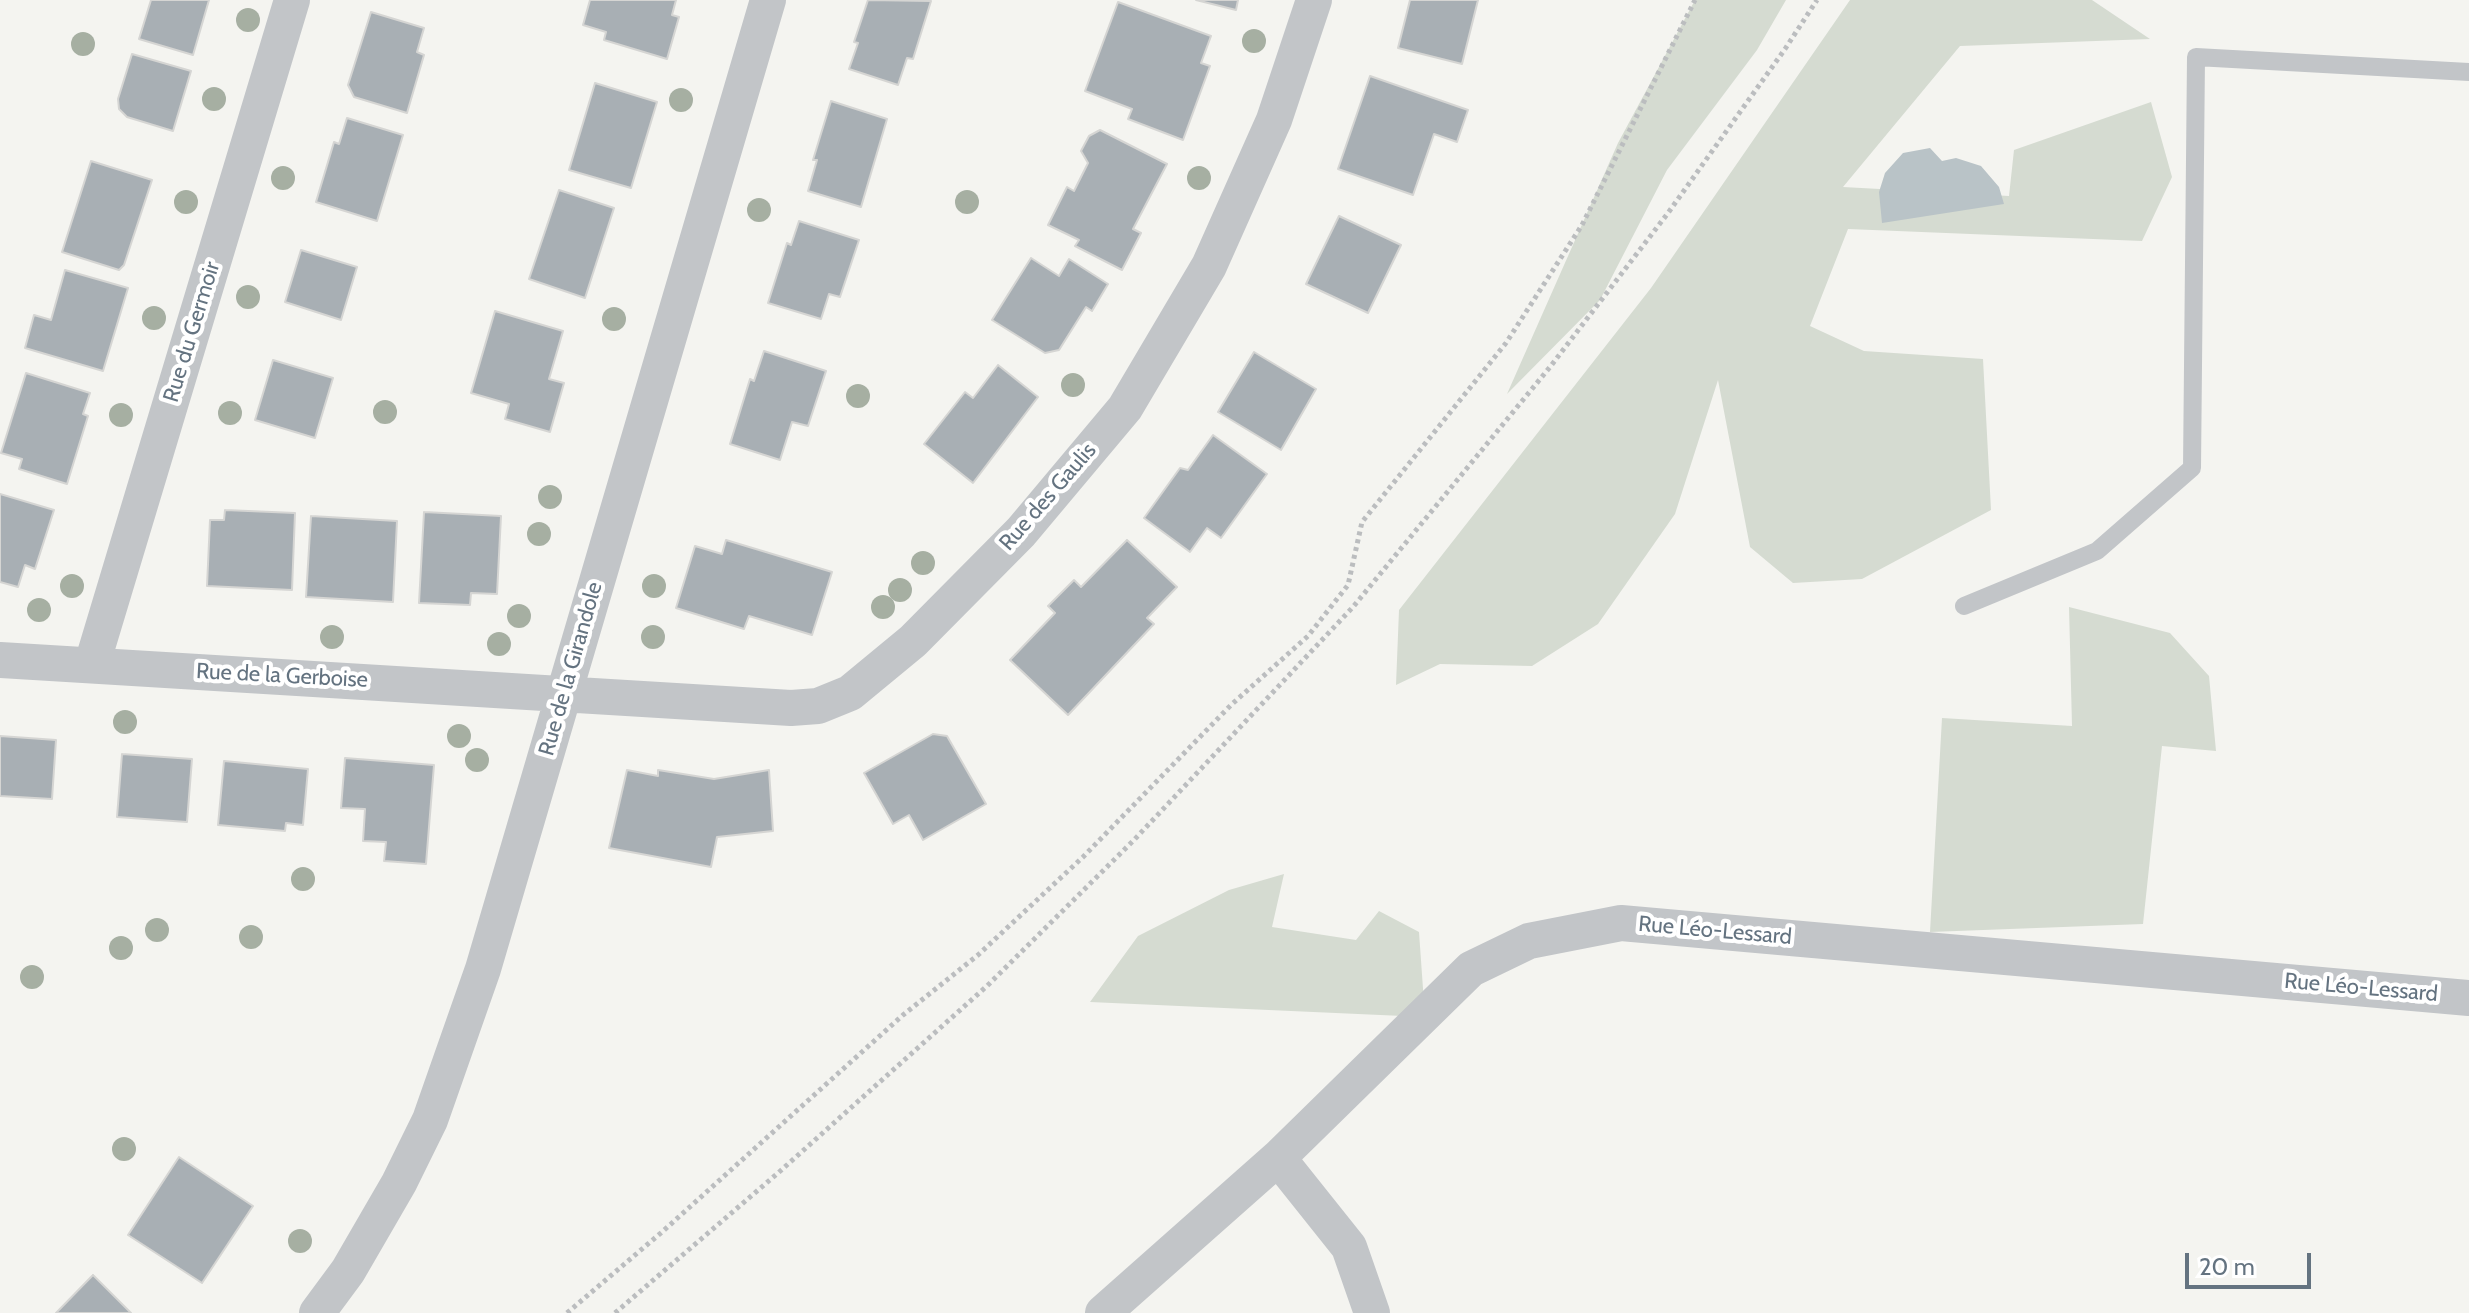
<!DOCTYPE html>
<meta charset="utf-8">
<style>
body{margin:0}
#map{position:relative;width:2469px;height:1313px;overflow:hidden;background:#f4f4f0;font-family:Cabin,sans-serif}
canvas{display:block}
.scale{position:absolute;left:2185px;top:1253px;width:126px;height:36px;box-sizing:border-box;border:4px solid #647380;border-top:0;padding-left:10px;font-size:24px;line-height:28px;white-space:nowrap;color:#647380;-webkit-text-stroke:6px #fff;paint-order:stroke}
</style>
<div id="map">
<canvas width="2469" height="1313"></canvas>
<div class="scale">20 m</div>
</div>
<script>
const g = document.querySelector('canvas').getContext('2d');
g.lineJoin = 'round';
function fillPath(path, color) {
  g.fillStyle = color;
  g.fill(path, 'evenodd');
}
function poly(rows) {
  const path = new Path2D();
  for (const r of rows) {
    path.moveTo(r[0], r[1]);
    for (let i = 2; i < r.length; i += 2) path.lineTo(r[i], r[i + 1]);
  }
  return path;
}
function stroke(path, color, width, dash) {
  g.strokeStyle = color;
  g.lineWidth = width;
  g.lineCap = dash ? 'butt' : 'round';
  g.setLineDash(dash || []);
  g.stroke(path);
}
function drawText(font, color, halo, rows, align = 'center') {
  g.font = font + ' Cabin,sans-serif';
  g.lineWidth = 8;
  g.setLineDash([]);
  g.textBaseline = 'middle';
  g.strokeStyle = halo;
  g.fillStyle = color;
  for (const [text, x, y, turn = 0] of rows) {
    g.save();
    g.translate(x, y);
    g.rotate((+turn || 0) * Math.PI / 180);
    g.textAlign = isNaN(turn) ? turn : align;
    if (halo) g.strokeText(text, 0, 0);
    g.fillText(text, 0, 0);
    g.restore();
  }
}
fillPath(poly([
 [1695,0,1786,0,1757,50,1667,170,1600,300,1507,394,1618,143],
 [1850,0,2092,0,2150,39,1960,46,1843,187,2009,196,2014,150,2151,102,2172,177,2142,241,1848,229,1810,326,1864,351,1983,359,1991,510,1862,579,1793,583,1750,547,1718,380,1675,514,1598,624,1532,666,1440,664,1396,685,1399,610,1651,288],
 [2069,607,2170,633,2209,676,2216,751,2162,746,2143,924,1930,932,1942,718,2072,726],
 [1284,874,1272,927,1356,940,1379,911,1419,932,1425,1017,1090,1002,1138,936,1229,890]
]), '#d5dbd1');
fillPath(poly([
 [1930,148,1942,161,1956,158,1981,166,1999,187,2004,204,1882,223,1879,192,1885,173,1903,153]
]), '#b9c3c7');
const building = poly([
 [151,0,209,0,193,55,139,39,151,0],
 [590,0,676,0,672,15,679,17,667,59,604,40,606,32,583,25,590,0],
 [868,0,931,1,913,59,907,58,898,85,849,69,858,43,854,42,868,0],
 [1196,0,1238,0,1236,10,1196,0],
 [1410,0,1478,0,1462,64,1398,48,1410,0],
 [1118,2,1211,36,1201,63,1210,66,1183,140,1128,119,1132,109,1085,91,1118,2],
 [371,12,424,28,417,52,424,55,407,113,354,97,348,85,371,12],
 [132,54,191,71,173,131,127,117,119,109,118,99,132,54],
 [1370,76,1468,110,1457,142,1434,134,1413,195,1338,169,1370,76],
 [595,83,657,102,631,188,569,170,595,83],
 [831,101,887,119,861,207,808,191,817,160,813,160,831,101],
 [347,118,403,135,377,221,316,202,334,142,339,144,347,118],
 [1100,130,1167,164,1133,229,1141,233,1122,270,1075,246,1079,240,1048,225,1067,187,1074,191,1088,163,1081,151,1089,136,1100,130],
 [91,161,152,180,124,265,119,270,62,252,91,161],
 [559,190,614,208,585,298,529,279,559,190],
 [1339,216,1401,245,1368,313,1306,284,1339,216],
 [799,221,859,240,840,297,829,294,821,319,768,303,787,243,791,245,799,221],
 [301,250,357,267,341,320,285,302,301,250],
 [1031,258,1059,276,1069,259,1108,284,1092,311,1086,307,1059,350,1045,353,992,320,1031,258],
 [65,270,128,288,103,371,25,348,34,315,51,320,65,270],
 [495,311,563,331,549,379,564,383,550,432,505,419,509,404,471,393,495,311],
 [764,351,826,371,808,426,792,422,780,460,730,444,750,379,754,381,764,351],
 [1254,352,1316,389,1281,450,1218,412,1254,352],
 [273,360,333,378,315,438,255,420,273,360],
 [998,365,1038,397,973,483,924,444,965,392,973,398,998,365],
 [26,373,90,393,83,414,88,416,67,484,19,469,22,459,1,453,26,373],
 [1213,435,1267,474,1221,538,1207,528,1190,552,1144,518,1180,468,1188,470,1213,435],
 [0,494,54,510,35,569,25,565,18,587,0,582,0,494],
 [225,510,295,513,292,590,207,586,210,520,224,520,225,510],
 [424,512,501,516,497,594,471,593,470,605,419,603,424,512],
 [311,516,397,521,393,602,306,597,311,516],
 [726,540,832,572,812,635,749,616,744,629,676,608,695,546,722,554,726,540],
 [1127,540,1177,587,1147,618,1154,624,1068,715,1010,660,1055,613,1048,606,1074,580,1081,587,1127,540],
 [933,734,947,736,986,804,923,840,909,815,893,824,864,773,933,734],
 [0,736,56,740,52,799,0,796,0,736],
 [122,754,192,759,187,822,117,817,122,754],
 [345,758,434,765,426,864,384,861,386,842,363,841,365,809,341,808,345,758],
 [224,761,308,769,303,825,286,823,285,831,218,825,224,761],
 [627,770,658,776,658,770,714,779,769,770,773,831,717,837,711,867,609,848,627,770],
 [179,1157,253,1206,202,1283,128,1235,179,1157],
 [93,1275,131,1313,56,1313,93,1275]
]);
fillPath(building, '#a8afb4');
stroke(building, '#d5d5d3', 2);
stroke(poly([
 [567,1313,662,1232,903,1015,978,955,1083,857,1231,705,1308,636,1348,585,1362,522,1506,343,1582,225,1695,0],
 [615,1313,778,1173,987,986,1134,840,1353,607,1550,367,1668,213,1785,49,1817,0]
]), '#bbbdbf', 5, [4, 4]);
stroke(poly([
 [1964,606,2097,551,2192,468,2196,57,2469,72]
]), '#c2c5c8', 18);
stroke(poly([
 [0,660,791,708,818,706,850,693,913,641,1021,532,1125,408,1209,266,1274,120,1314,0],
 [92,664,292,0],
 [1278,1158,1349,1247,1372,1313],
 [317,1313,348,1271,399,1183,430,1120,483,969,768,0],
 [1103,1313,1278,1158,1471,969,1529,941,1621,923,2469,998]
]), '#c2c5c8', 36);
g.fillStyle = '#a6afa2';
for (const [x, y] of [
 [248,20],
 [1254,41],
 [83,44],
 [214,99],
 [681,100],
 [283,178],
 [1199,178],
 [186,202],
 [967,202],
 [759,210],
 [248,297],
 [154,318],
 [614,319],
 [1073,385],
 [858,396],
 [385,412],
 [230,413],
 [121,415],
 [550,497],
 [539,534],
 [923,563],
 [72,586],
 [654,586],
 [900,590],
 [883,607],
 [39,610],
 [519,616],
 [332,637],
 [653,637],
 [499,644],
 [125,722],
 [459,736],
 [477,760],
 [303,879],
 [157,930],
 [251,937],
 [121,948],
 [32,977],
 [124,1149],
 [300,1241]
]) {
  g.beginPath();
  g.arc(x, y, 12, 0, 2 * Math.PI);
  g.fill();
}
drawText('22px', '#647380', '#fff', [
 ["Rue du Germoir",192,332,-73],
 ["Rue des Gaulis",1048,497,-49],
 ["Rue de la Girandole",571,669,-74],
 ["Rue de la Gerboise",282,676,3],
 ["Rue Léo-Lessard",1715,931,5],
 ["Rue Léo-Lessard",2361,988,5]
]);
</script>
